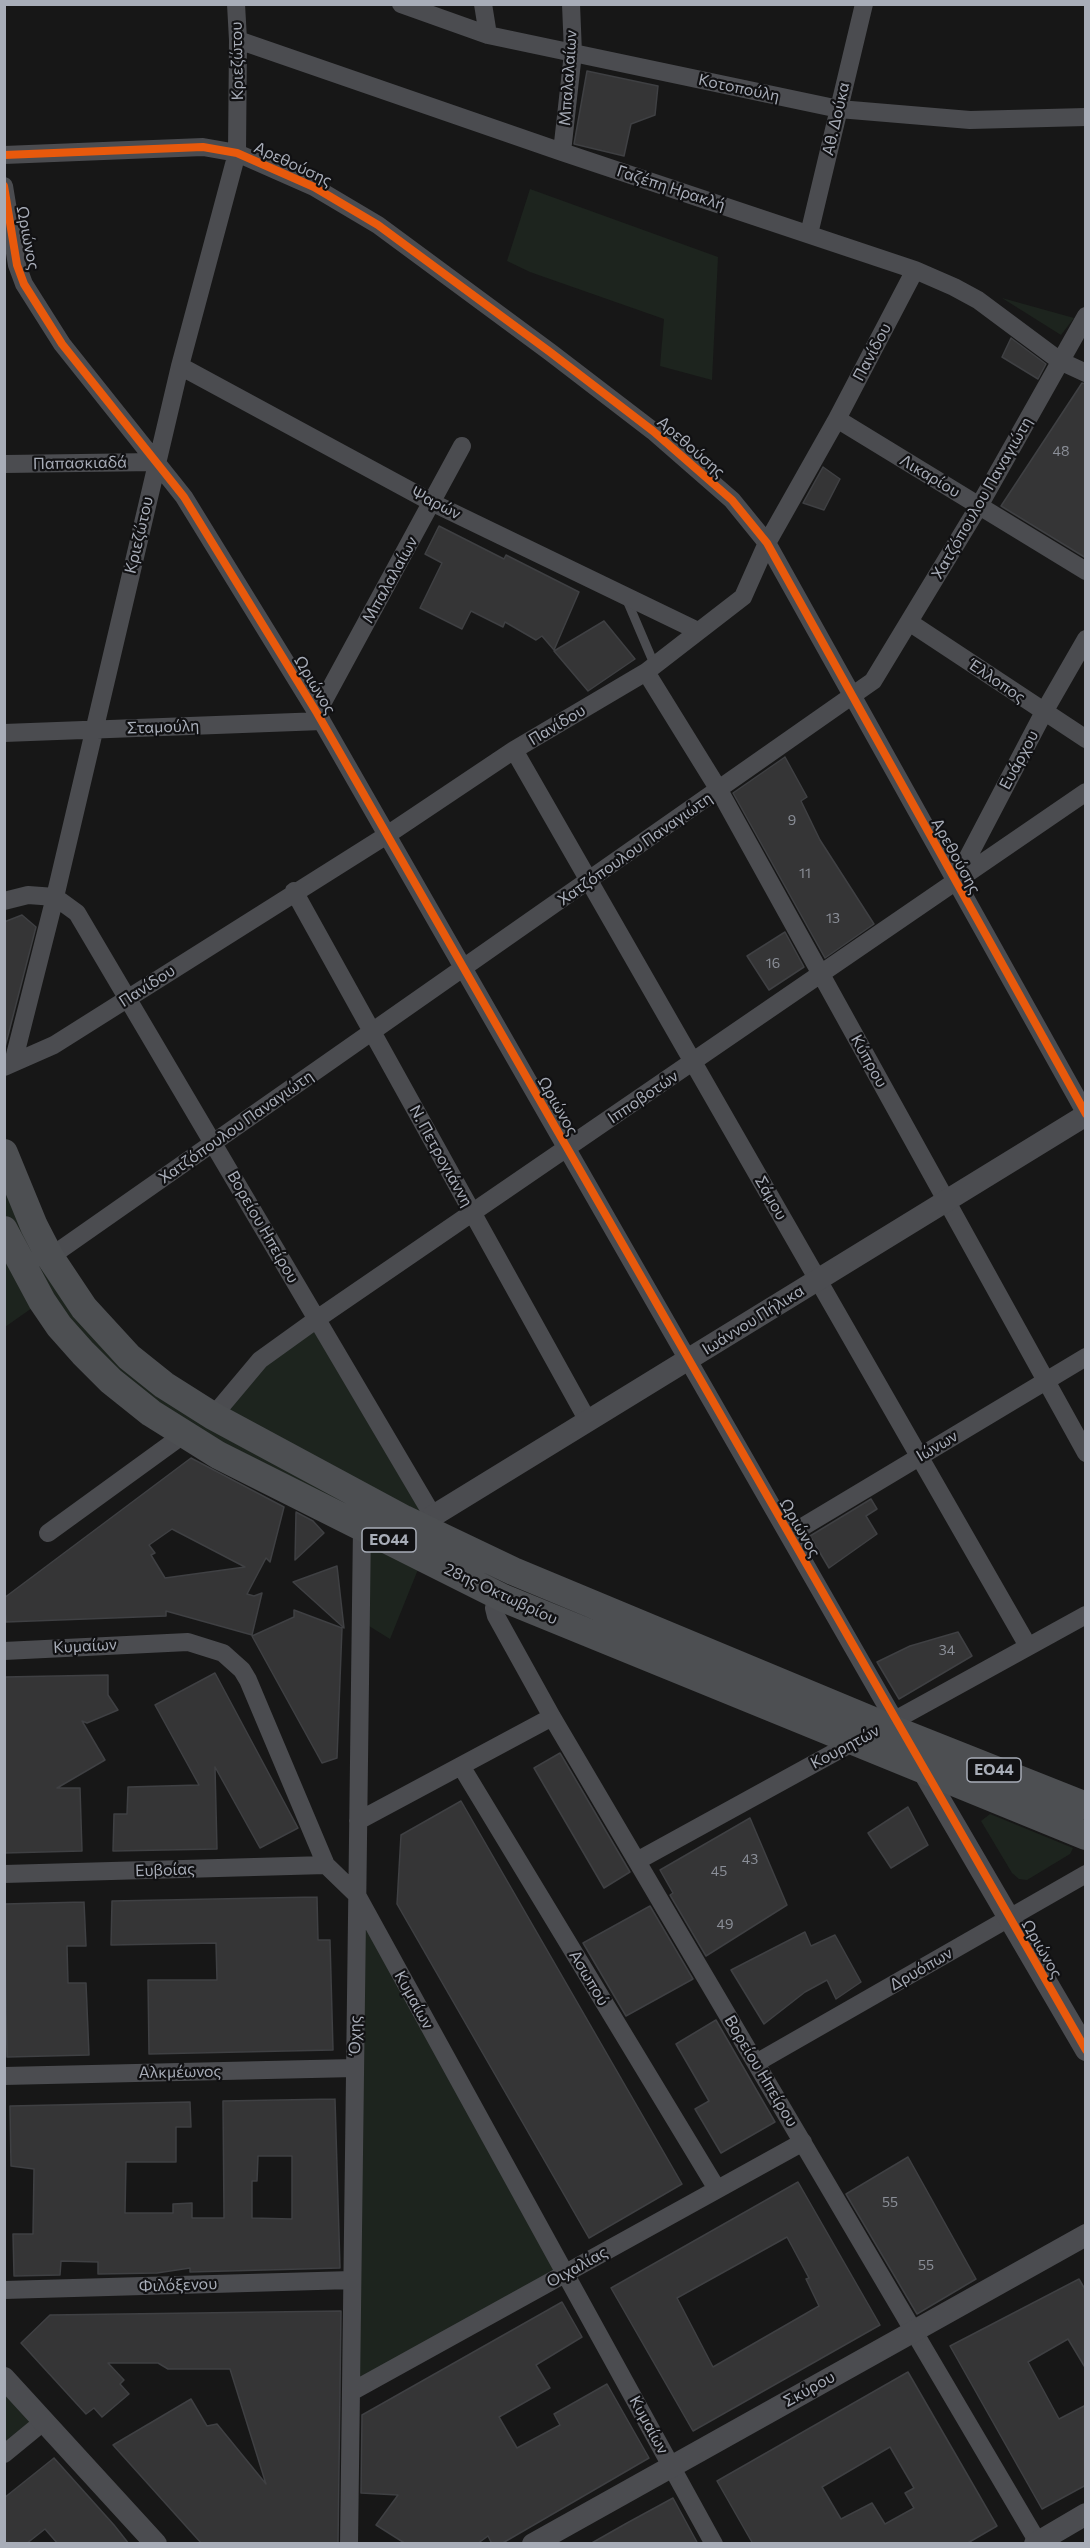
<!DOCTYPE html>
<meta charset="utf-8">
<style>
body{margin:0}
#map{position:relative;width:1090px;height:2548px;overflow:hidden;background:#171717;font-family:Commissioner,sans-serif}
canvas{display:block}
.frame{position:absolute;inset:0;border:6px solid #a8adb8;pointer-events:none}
</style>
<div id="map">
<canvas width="1090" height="2548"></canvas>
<div class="frame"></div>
</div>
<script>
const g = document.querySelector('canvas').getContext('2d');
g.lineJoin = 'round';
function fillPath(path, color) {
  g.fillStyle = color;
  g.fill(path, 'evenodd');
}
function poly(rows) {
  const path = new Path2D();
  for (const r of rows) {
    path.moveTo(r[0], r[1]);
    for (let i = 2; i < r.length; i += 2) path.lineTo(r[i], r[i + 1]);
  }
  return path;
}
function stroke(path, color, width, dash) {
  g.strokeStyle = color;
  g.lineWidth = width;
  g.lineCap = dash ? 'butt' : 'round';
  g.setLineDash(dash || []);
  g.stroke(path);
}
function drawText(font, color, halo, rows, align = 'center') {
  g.font = font + ' Commissioner,sans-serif';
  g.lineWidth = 4.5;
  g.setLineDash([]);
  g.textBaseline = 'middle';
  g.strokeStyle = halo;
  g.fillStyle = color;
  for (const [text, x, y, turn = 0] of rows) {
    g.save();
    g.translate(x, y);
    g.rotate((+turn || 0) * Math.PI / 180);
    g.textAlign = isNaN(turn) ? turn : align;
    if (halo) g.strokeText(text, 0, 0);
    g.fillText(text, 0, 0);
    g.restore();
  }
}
fillPath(poly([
 [530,189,718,257,712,380,660,366,664,319,530,272,507,261],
 [1002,298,1074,318,1061,335],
 [4,1153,66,1283,213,1415,317,1319,433,1516,423,1557,390,1639,369,1626,362,1526,183,1435,42,1301,5,1327],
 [990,1814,1073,1848,1070,1854,1027,1880,1019,1879,1012,1873,981,1821],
 [357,1895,565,2273,351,2392],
 [4,2378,43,2422,4,2454]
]), '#1d241e');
const building = poly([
 [587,71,658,86,655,115,631,124,624,156,574,144,587,71],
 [1011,338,1046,364,1038,379,1002,357,1011,338],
 [1082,383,1086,384,1086,558,1001,506,1082,383],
 [823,467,840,479,824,510,803,503,823,467],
 [439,526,504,559,506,555,579,592,554,650,542,636,536,640,505,622,503,627,471,611,462,629,420,608,442,563,425,554,439,526],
 [604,621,635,659,588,691,554,651,604,621],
 [785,757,807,797,801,801,820,840,874,924,825,958,733,793,785,757],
 [22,915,36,927,4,1051,4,922,22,915],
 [785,932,804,967,769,990,747,956,785,932],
 [191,1458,284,1507,270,1562,266,1558,247,1594,254,1596,262,1593,252,1635,166,1611,166,1616,6,1622,4,1598,191,1458],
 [172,1529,245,1567,165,1578,151,1555,155,1553,149,1545,172,1529],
 [871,1499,877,1509,866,1516,877,1534,829,1568,810,1536,871,1499],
 [296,1512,313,1521,324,1533,295,1560,296,1512],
 [337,1566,344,1628,293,1582,337,1566],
 [294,1610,342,1628,337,1758,322,1763,252,1636,294,1617,294,1610],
 [958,1632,972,1656,899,1699,877,1662,910,1646,958,1632],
 [215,1673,298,1828,260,1848,215,1767,217,1849,113,1851,114,1814,127,1814,128,1787,199,1785,155,1705,215,1673],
 [108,1675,108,1695,118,1710,87,1723,82,1721,105,1760,57,1788,80,1788,82,1851,4,1853,4,1677,108,1675],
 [560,1753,630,1872,604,1888,534,1768,560,1753],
 [461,1801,682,2184,589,2238,397,1904,401,1835,461,1801],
 [908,1807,928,1845,891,1868,868,1833,908,1807],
 [750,1818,787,1905,706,1956,670,1895,673,1893,660,1870,750,1818],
 [317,1897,318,1940,330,1940,333,2050,149,2054,148,1980,217,1980,216,1943,111,1945,112,1901,317,1897],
 [84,1902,86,1946,67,1946,68,1983,86,1983,89,2055,7,2057,4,1904,84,1902],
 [650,1906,693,1979,626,2016,583,1943,650,1906],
 [805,1932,811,1946,835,1935,861,1982,836,1999,827,1980,805,1992,764,2024,731,1970,805,1932],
 [716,2020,775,2122,721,2153,695,2109,709,2101,676,2044,716,2020],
 [335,2099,340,2268,190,2272,190,2268,157,2273,98,2274,98,2262,61,2261,60,2275,14,2276,13,2234,33,2234,34,2169,11,2166,10,2106,190,2102,191,2127,176,2127,176,2162,126,2162,125,2213,173,2213,173,2204,192,2203,192,2218,224,2218,223,2101,335,2099],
 [258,2156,292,2156,292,2219,252,2218,252,2181,257,2181,258,2156],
 [908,2157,976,2279,917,2314,846,2194,908,2157],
 [798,2182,880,2325,693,2431,611,2288,798,2182],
 [787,2237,809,2278,806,2279,819,2306,713,2367,677,2298,787,2237],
 [1079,2279,1086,2291,1086,2369,1068,2339,1028,2362,1059,2419,1086,2405,1086,2485,1042,2509,950,2346,1079,2279],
 [562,2302,582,2337,536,2365,550,2388,499,2417,517,2448,560,2425,554,2414,607,2384,649,2458,501,2544,492,2544,488,2536,477,2544,406,2544,376,2525,398,2495,361,2493,362,2415,562,2302],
 [341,2311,338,2544,202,2544,113,2445,191,2399,207,2426,217,2424,266,2484,230,2369,168,2369,158,2363,108,2363,124,2380,120,2384,129,2394,102,2417,94,2408,86,2414,21,2343,50,2315,341,2311],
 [908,2372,997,2526,966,2544,753,2544,717,2481,908,2372],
 [890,2447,914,2488,905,2493,914,2508,885,2524,872,2503,841,2519,822,2487,890,2447],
 [54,2458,114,2525,129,2544,58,2544,45,2529,26,2544,4,2544,4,2498,54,2458],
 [673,2498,698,2544,590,2544,627,2523,673,2498]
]);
fillPath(building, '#353536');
stroke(building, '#3f4043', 1.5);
stroke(poly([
 [626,598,655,666]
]), '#4b4c50', 9);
stroke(poly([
 [401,4,488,35,839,109,970,120,1086,117],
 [483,4,488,35],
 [238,40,562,152,915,270,954,287,978,300,1060,361,1086,373],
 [562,152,573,53,571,4],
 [4,155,203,147,237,153,314,187,378,225,550,352,653,431,732,500,767,543,1086,1114],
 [4,186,17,265,24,284,62,344,184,497,317,713,902,1733],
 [809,234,864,4],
 [180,366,433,503,698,631],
 [837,419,1086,571],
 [4,464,156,462],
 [909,622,1086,739],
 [646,672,719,790,1086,1453],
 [317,713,462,446],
 [4,733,322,721],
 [514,750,1028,1646],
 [956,880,1044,712,1086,639],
 [294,891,588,1421],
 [4,901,28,895,55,897,77,913,433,1516],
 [13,1063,55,897,180,366,237,153,238,40,236,4],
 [4,1067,54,1045,387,835,514,750,646,672,743,597,767,543,837,419,915,270],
 [50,1257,873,681,979,506,1086,316],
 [213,1416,260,1360,317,1319,1086,792],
 [48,1533,183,1435],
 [789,1535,1086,1357],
 [497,1595,494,1608,496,1616,552,1717,1039,2544],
 [4,1651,188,1642,223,1653,242,1670,248,1680,326,1865,357,1895,714,2544],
 [886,1725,1086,1615],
 [461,1766,717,2189],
 [358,1821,552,1717],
 [637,1861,859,1739],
 [4,1874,326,1865],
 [756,2063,1086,1874],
 [4,2076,355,2068],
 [4,2290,352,2280],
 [351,2392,803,2142],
 [4,2454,43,2422],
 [349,2544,362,1526]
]), '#4b4c50', 18);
stroke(poly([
 [427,1530,433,1516,1086,1115],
 [919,1764,1086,2050],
 [4,2378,156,2544],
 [533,2544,1086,2235],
 [1035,2544,1086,2514]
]), '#4b4c50', 22);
stroke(poly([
 [4,1153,34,1226,50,1257,84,1308,129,1357,164,1385,213,1416,404,1519,513,1571,902,1733,1086,1806],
 [4,1230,42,1301,59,1326,83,1353,111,1381,151,1413,218,1455,503,1598,1086,1836]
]), '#4d4f52', 28);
stroke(poly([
 [4,155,203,147,237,153,314,187,378,225,550,352,653,431,732,500,767,543,1086,1114],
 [4,186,17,265,24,284,62,344,184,497,317,713,1086,2050]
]), '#e8590c', 8);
drawText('14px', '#8b8f98', null, [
 ["48",1061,451],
 ["9",792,820],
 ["11",805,873],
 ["13",833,918],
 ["16",773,963],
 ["34",947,1650],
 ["43",750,1859],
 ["45",719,1871],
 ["49",725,1924],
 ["55",890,2202],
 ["55",926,2265]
]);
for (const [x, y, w] of [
 [389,1540,54],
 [994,1770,54]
]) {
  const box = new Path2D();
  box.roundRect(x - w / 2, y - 12, w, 24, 4.5);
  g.fillStyle = '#111113';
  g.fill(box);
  stroke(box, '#a8adb8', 1.5);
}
drawText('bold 15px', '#a8adb8', null, [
 ["ΕΟ44",389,1540],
 ["ΕΟ44",994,1770]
]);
drawText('16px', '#a8adb8', '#111113', [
 ["Κριεζώτου",237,61,-91],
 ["Μπαλαλαίων",568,78,-86],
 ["Κοτοπούλη",739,88,12],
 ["Αθ. Δούκα",836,119,-77],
 ["Αρεθούσης",293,164,25],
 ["Γαζέπη Ηρακλή",671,188,18],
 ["Ωριώνος",28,238,79],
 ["Πανίδου",872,352,-62],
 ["Αρεθούσης",691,447,41],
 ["Παπασκιαδά",80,463,-1],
 ["Λικαρίου",930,476,31],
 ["Χατζόπουλου Παναγιώτη",982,498,-60],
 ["Ψαρών",436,503,27],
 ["Κριεζώτου",139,535,-77],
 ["Μπαλαλαίων",390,580,-61],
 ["Έλλοπος",997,681,34],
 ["Ωριώνος",315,685,59],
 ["Πανίδου",557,725,-31],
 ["Σταμούλη",163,727,-2],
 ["Ευάρχου",1019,760,-62],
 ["Χατζόπουλου Παναγιώτη",635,849,-35],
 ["Αρεθούσης",956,856,61],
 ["Πανίδου",147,986,-33],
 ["Κύπρου",869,1061,61],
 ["Ιπποβοτών",643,1097,-34],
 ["Ωριώνος",558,1106,60],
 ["Χατζόπουλου Παναγιώτη",236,1127,-35],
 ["Ν. Πετρογιάννη",441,1156,61],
 ["Σάμου",771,1198,60],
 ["Βορείου Ηπείρου",263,1227,60],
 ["Ιωάννου Πήλικα",753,1320,-32],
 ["Ιώνων",937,1446,-31],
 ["Ωριώνος",800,1528,60],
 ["28ης Οκτωβρίου",501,1594,25],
 ["Κυμαίων",85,1646,-3],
 ["Κουρητών",845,1747,-28],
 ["Ευβοίας",165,1870,-2],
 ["Ωριώνος",1042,1949,60],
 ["Δρυόπων",921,1969,-30],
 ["Ασωπού",589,1978,59],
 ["Κυμαίων",414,2000,61],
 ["Όχης",355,2035,-89],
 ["Βορείου Ηπείρου",761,2071,59],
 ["Αλκμέωνος",180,2072,-1],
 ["Οιχαλίας",577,2267,-29],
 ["Φιλόξενου",178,2285,-2],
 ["Σκύρου",809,2389,-29],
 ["Κυμαίων",649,2425,61]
]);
</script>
